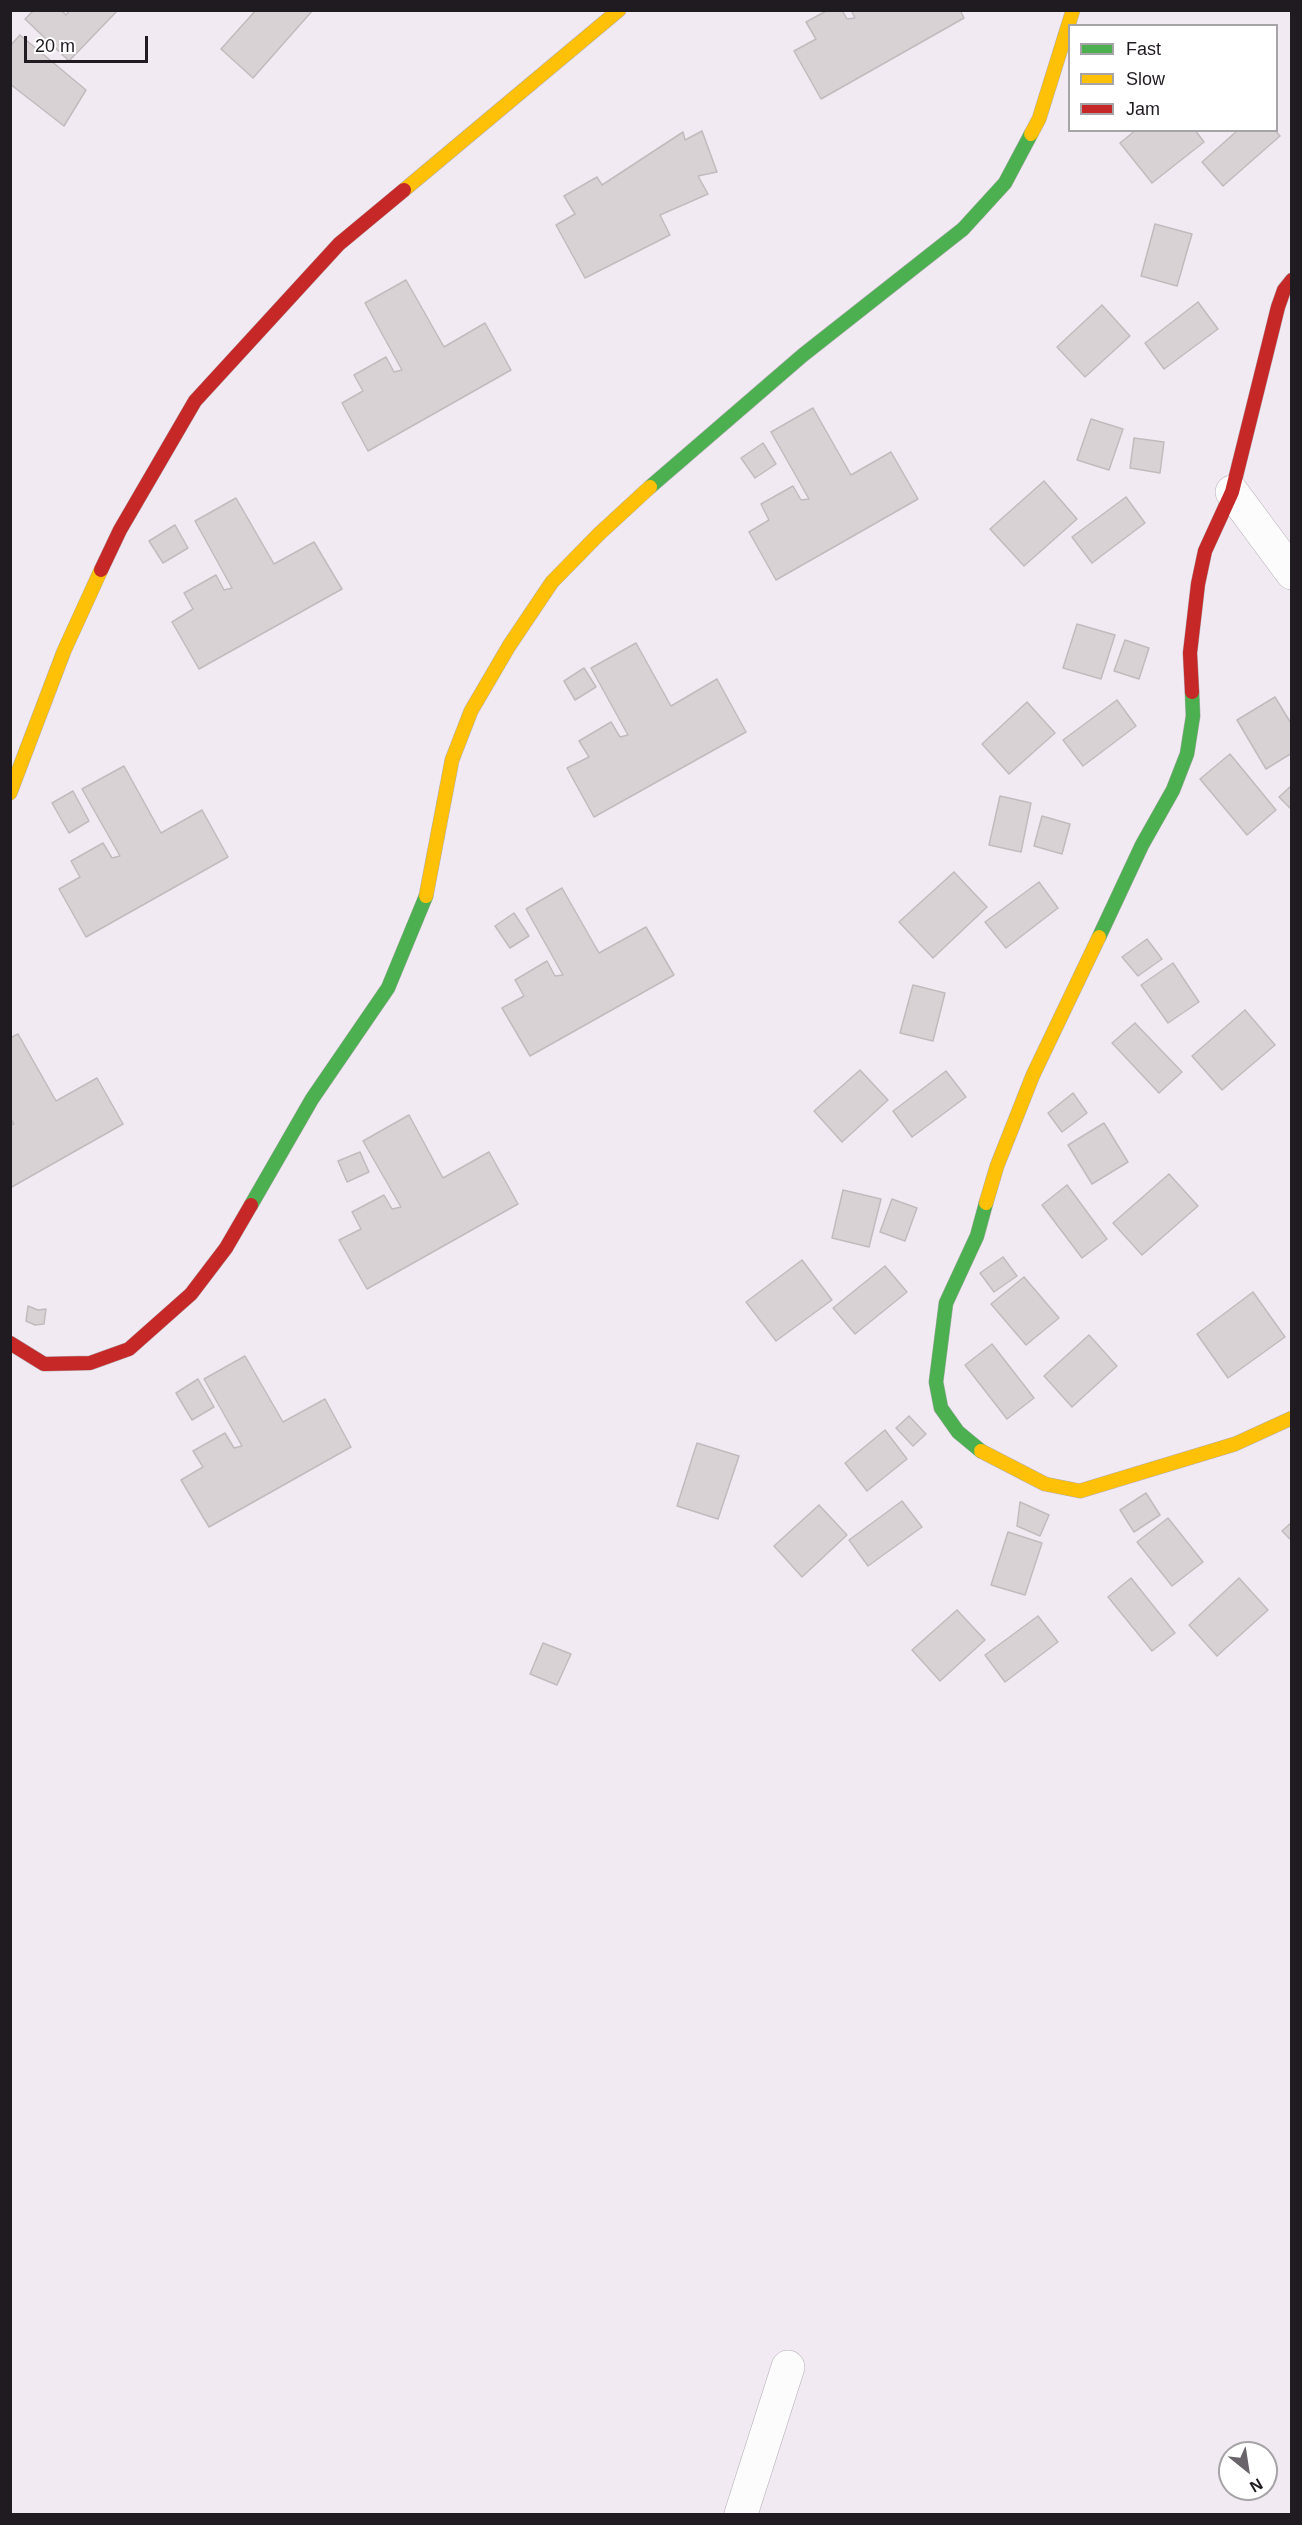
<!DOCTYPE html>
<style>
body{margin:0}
#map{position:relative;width:1302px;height:2525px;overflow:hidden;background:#f1eaf2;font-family:Arial,sans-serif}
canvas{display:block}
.frame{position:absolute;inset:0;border:12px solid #201b21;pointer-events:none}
.legend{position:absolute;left:1068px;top:24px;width:210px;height:108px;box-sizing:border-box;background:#fff;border:2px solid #a6a4a6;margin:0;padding:8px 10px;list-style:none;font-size:18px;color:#201b21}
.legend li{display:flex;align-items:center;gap:12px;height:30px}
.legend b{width:30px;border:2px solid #a6a4a6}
.north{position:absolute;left:1218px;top:2441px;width:60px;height:60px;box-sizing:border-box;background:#fff;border:2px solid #a6a4a6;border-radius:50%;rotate:150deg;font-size:16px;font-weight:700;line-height:24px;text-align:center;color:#201b21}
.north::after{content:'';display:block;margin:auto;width:21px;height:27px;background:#69636a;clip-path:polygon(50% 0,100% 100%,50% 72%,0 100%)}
.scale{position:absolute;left:24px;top:36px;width:124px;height:27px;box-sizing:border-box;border:3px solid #201b21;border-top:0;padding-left:8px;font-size:18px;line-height:21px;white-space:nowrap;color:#201b21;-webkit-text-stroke:4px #fff;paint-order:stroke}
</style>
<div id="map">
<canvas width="1302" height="2525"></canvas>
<div class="frame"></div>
<ul class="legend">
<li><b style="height:8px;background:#4caf50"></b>Fast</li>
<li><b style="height:8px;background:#ffc107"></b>Slow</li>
<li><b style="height:8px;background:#c62828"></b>Jam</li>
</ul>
<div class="north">N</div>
<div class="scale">20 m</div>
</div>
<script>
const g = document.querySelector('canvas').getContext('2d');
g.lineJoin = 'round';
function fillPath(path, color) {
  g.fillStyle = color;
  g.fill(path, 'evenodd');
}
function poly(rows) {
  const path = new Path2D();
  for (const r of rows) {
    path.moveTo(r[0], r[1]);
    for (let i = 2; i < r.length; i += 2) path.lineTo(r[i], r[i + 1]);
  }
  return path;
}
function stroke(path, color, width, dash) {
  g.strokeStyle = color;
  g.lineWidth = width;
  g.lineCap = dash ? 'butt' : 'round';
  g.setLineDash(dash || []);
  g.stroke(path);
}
const building = poly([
 [34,10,61,10,66,15,70,10,118,10,69,61,25,19,34,10],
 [256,10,313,10,253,78,221,49,256,10],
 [828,10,842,10,847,19,855,18,851,10,960,10,964,18,821,99,794,51,816,39,806,22,828,10],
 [20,35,86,90,64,126,10,84,10,46,20,35],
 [1136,130,1195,130,1204,142,1152,183,1120,143,1136,130],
 [1238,130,1275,130,1280,136,1223,186,1202,162,1238,130],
 [702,131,717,172,698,176,708,194,660,215,670,235,585,278,556,225,575,214,564,196,597,177,602,185,683,132,685,140,702,131],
 [1155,224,1192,234,1177,286,1141,276,1155,224],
 [406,280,444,347,485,323,511,370,368,451,342,403,363,391,354,375,386,357,394,372,402,370,365,303,406,280],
 [1198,302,1218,329,1164,369,1145,343,1198,302],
 [1102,305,1130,336,1085,377,1057,347,1102,305],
 [813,408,851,475,891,452,918,499,776,580,749,532,769,520,761,504,793,486,801,500,809,499,771,432,813,408],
 [1091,419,1123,429,1109,470,1077,460,1091,419],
 [1134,438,1164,442,1160,473,1130,468,1134,438],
 [763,443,776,464,755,478,741,458,763,443],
 [1044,481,1077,519,1024,566,990,529,1044,481],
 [1126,497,1145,523,1092,563,1072,537,1126,497],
 [236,498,274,564,314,542,342,589,199,669,172,622,193,609,184,593,216,575,224,590,232,588,195,521,236,498],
 [175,525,188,548,163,563,149,541,175,525],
 [1077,624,1115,635,1101,679,1063,668,1077,624],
 [1125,640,1149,648,1139,679,1114,671,1125,640],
 [636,643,671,706,717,679,746,732,594,817,567,768,589,757,579,741,611,722,620,737,628,735,591,668,636,643],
 [584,668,596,687,575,700,564,681,584,668],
 [1275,697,1292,725,1292,753,1266,769,1237,720,1275,697],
 [1117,700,1136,726,1083,766,1063,740,1117,700],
 [1027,702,1055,733,1009,774,982,744,1027,702],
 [1230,754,1276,810,1247,835,1200,779,1230,754],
 [124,766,161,833,202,810,228,857,86,937,59,889,80,877,71,861,103,843,112,858,120,856,82,789,124,766],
 [1292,785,1292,810,1279,797,1292,785],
 [73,791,89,821,69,833,52,803,73,791],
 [1000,796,1031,803,1021,852,989,845,1000,796],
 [1042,816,1070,824,1062,854,1034,846,1042,816],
 [954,872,987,907,933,958,899,922,954,872],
 [1039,882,1058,908,1006,948,985,922,1039,882],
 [562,888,599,953,646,927,674,975,530,1056,502,1008,524,996,515,980,547,961,555,976,563,975,526,909,562,888],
 [514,913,529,936,510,948,495,926,514,913],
 [1147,939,1162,959,1138,976,1122,957,1147,939],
 [1173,963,1199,1002,1168,1023,1141,985,1173,963],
 [913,985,945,993,933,1041,900,1033,913,985],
 [1245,1010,1275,1045,1222,1090,1192,1056,1245,1010],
 [1135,1023,1182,1072,1159,1093,1112,1043,1135,1023],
 [18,1034,56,1101,97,1078,123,1124,10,1188,10,1125,14,1124,10,1118,10,1038,18,1034],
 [860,1070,888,1100,842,1142,814,1111,860,1070],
 [946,1071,966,1097,912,1137,893,1111,946,1071],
 [1073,1093,1087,1113,1062,1132,1048,1113,1073,1093],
 [409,1115,443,1178,489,1152,518,1204,367,1289,339,1240,361,1229,352,1212,384,1195,392,1209,401,1207,363,1141,409,1115],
 [1104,1123,1128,1162,1092,1184,1068,1145,1104,1123],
 [360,1152,369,1172,347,1182,338,1161,360,1152],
 [1169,1174,1198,1206,1142,1255,1113,1223,1169,1174],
 [1067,1185,1107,1239,1082,1258,1042,1205,1067,1185],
 [843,1190,881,1199,869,1247,832,1238,843,1190],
 [892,1199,917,1208,905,1241,880,1232,892,1199],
 [1003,1257,1017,1276,994,1292,980,1273,1003,1257],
 [802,1260,832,1300,776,1341,746,1302,802,1260],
 [885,1266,907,1292,855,1334,833,1308,885,1266],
 [1024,1277,1059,1318,1026,1345,991,1304,1024,1277],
 [1253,1292,1285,1337,1228,1378,1197,1334,1253,1292],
 [28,1306,38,1310,46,1309,44,1324,35,1325,26,1321,28,1306],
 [1089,1335,1117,1366,1072,1407,1044,1376,1089,1335],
 [992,1344,1034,1398,1007,1419,965,1365,992,1344],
 [245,1356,283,1422,325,1399,351,1447,209,1527,181,1480,203,1467,193,1451,225,1433,234,1448,242,1446,204,1379,245,1356],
 [198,1379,214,1407,192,1420,176,1393,198,1379],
 [909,1416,926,1434,913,1446,896,1428,909,1416],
 [885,1430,907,1459,867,1491,845,1463,885,1430],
 [697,1443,739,1456,718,1519,677,1506,697,1443],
 [1146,1493,1160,1515,1134,1532,1120,1510,1146,1493],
 [902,1501,922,1527,868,1566,849,1540,902,1501],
 [1020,1502,1049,1515,1040,1536,1017,1526,1020,1502],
 [819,1505,847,1535,802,1577,774,1546,819,1505],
 [1168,1518,1203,1562,1172,1586,1137,1542,1168,1518],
 [1292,1522,1292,1541,1282,1531,1292,1522],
 [1008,1532,1042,1543,1025,1595,991,1585,1008,1532],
 [1131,1578,1175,1633,1152,1651,1108,1597,1131,1578],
 [1239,1578,1268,1610,1217,1656,1189,1625,1239,1578],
 [957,1610,985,1640,940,1681,912,1650,957,1610],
 [1038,1616,1058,1642,1005,1682,985,1655,1038,1616],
 [543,1643,571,1654,557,1685,530,1674,543,1643]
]);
fillPath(building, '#d9d2d4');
stroke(building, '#c2bbbd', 1.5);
const street = poly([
 [1232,492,1292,573],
 [741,2514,788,2367]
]);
const fast = poly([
 [650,487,803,355,963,229,1005,183,1031,134],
 [1099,937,1142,845,1173,790,1187,754,1193,716,1192,692],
 [251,1205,312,1099,388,988,426,896],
 [981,1451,958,1432,941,1408,936,1382,946,1303,977,1236,986,1203]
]);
const slow = poly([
 [1031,134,1039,119,1073,10],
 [404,190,619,10],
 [10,793,64,651,101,570],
 [426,896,452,760,471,711,509,646,552,582,599,534,650,487],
 [986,1203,997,1166,1033,1075,1099,937],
 [981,1451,1045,1484,1080,1491,1235,1444,1292,1418]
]);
const jam = poly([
 [101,570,120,530,195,401,339,244,404,190],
 [1192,692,1190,653,1198,584,1205,551,1232,492,1278,307,1284,290,1292,280],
 [10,1343,44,1364,90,1363,129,1349,191,1294,226,1248,251,1205]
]);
stroke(street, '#b2adb3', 34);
stroke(fast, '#b2adb3', 15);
stroke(slow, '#b2adb3', 15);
stroke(jam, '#b2adb3', 15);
stroke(street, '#fdfcfd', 33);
stroke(fast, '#4caf50', 14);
stroke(slow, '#ffc107', 14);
stroke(jam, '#c62828', 14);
</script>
